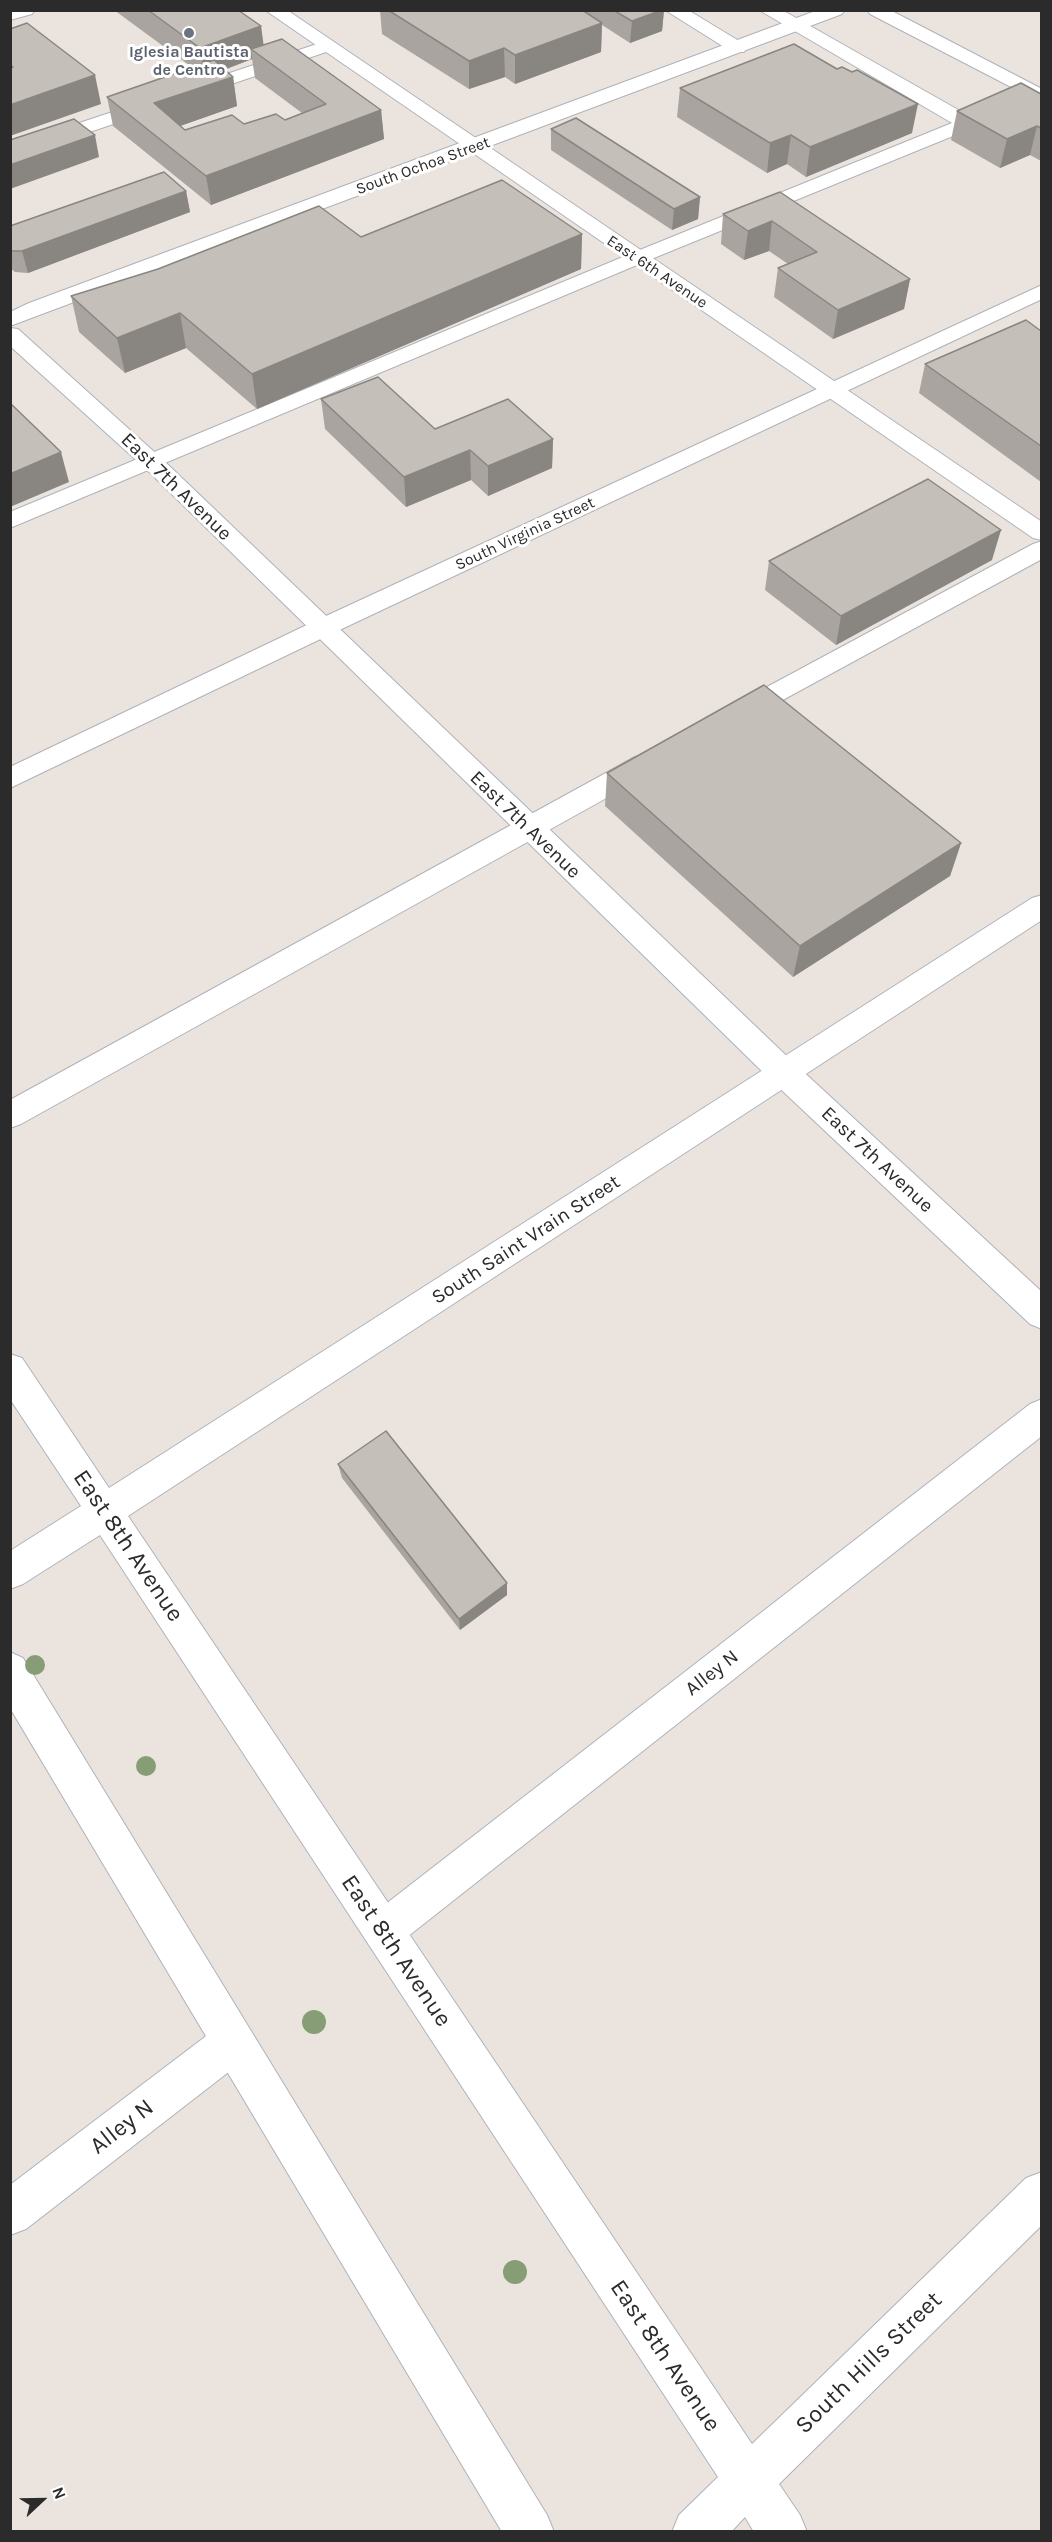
<!DOCTYPE html>
<style>
body{margin:0}
#map{position:relative;width:1052px;height:2542px;overflow:hidden;background:#ebe4de;font-family:Karla,sans-serif}
canvas{display:block}
.frame{position:absolute;inset:0;border:12px solid #2b2b2b;pointer-events:none}
.north{position:absolute;left:12px;top:2470px;width:60px;height:60px;-webkit-text-stroke:4px #fff;paint-order:stroke;rotate:68deg;font-size:16px;font-weight:700;line-height:24px;text-align:center;color:#2b2b2b}
.north::after{content:'';display:block;margin:auto;width:21px;height:27px;background:#2b2b2b;clip-path:polygon(50% 0,100% 100%,50% 72%,0 100%)}
</style>
<div id="map">
<canvas width="1052" height="2542"></canvas>
<div class="frame"></div>
<div class="north">N</div>
</div>
<script>
const g = document.querySelector('canvas').getContext('2d');
g.lineJoin = 'round';
function poly(rows) {
  const path = new Path2D();
  for (const r of rows) {
    path.moveTo(r[0], r[1]);
    for (let i = 2; i < r.length; i += 2) path.lineTo(r[i], r[i + 1]);
  }
  return path;
}
function stroke(path, color, width, dash) {
  g.strokeStyle = color;
  g.lineWidth = width;
  g.lineCap = dash ? 'butt' : 'round';
  g.setLineDash(dash || []);
  g.stroke(path);
}
function fillPath(path, color) {
  g.fillStyle = color;
  g.fill(path, 'evenodd');
}
function drawText(font, color, halo, rows, align = 'center') {
  g.font = font + ' Karla,sans-serif';
  g.lineWidth = 6;
  g.setLineDash([]);
  g.textBaseline = 'middle';
  g.strokeStyle = halo;
  g.fillStyle = color;
  for (const [text, x, y, turn = 0] of rows) {
    g.save();
    g.translate(x, y);
    g.rotate((+turn || 0) * Math.PI / 180);
    g.textAlign = isNaN(turn) ? turn : align;
    if (halo) g.strokeText(text, 0, 0);
    g.fillText(text, 0, 0);
    g.restore();
  }
}
const service = poly([
 [665,10,688,10,744,44,747,48,744,52,732,52,665,10],
 [759,10,782,10,969,116,995,106,1002,108,1004,112,1002,116,644,262,10,528,10,512,630,254,952,123,759,10],
 [326,41,332,42,335,46,332,50,10,159,10,146,326,41],
 [1042,541,1042,559,744,721,735,724,726,721,722,715,726,709,1033,544,1042,541],
 [645,755,655,757,658,764,655,771,21,1124,10,1128,10,1100,635,757,645,755],
 [1042,1399,1042,1436,397,1945,383,1951,369,1945,363,1931,369,1917,1030,1404,1042,1399],
 [233,2021,248,2027,254,2042,248,2057,26,2229,10,2235,10,2185,218,2027,233,2021]
]);
const minor = poly([
 [10,10,35,10,32,14,10,20,10,10],
 [818,10,845,10,842,14,10,326,10,312,29,303,818,10],
 [867,10,890,10,1042,89,1042,103,870,14,867,10],
 [1042,285,1042,299,331,634,10,788,10,767,313,622,1042,285],
 [1042,895,1042,920,128,1516,752,2444,1026,2178,1042,2172,1042,2225,779,2484,800,2515,807,2532,754,2532,745,2517,731,2532,672,2532,679,2515,718,2477,100,1535,23,1584,10,1589,10,1551,81,1506,10,1399,10,1354,22,1358,109,1488,1032,898,1042,895],
 [10,1652,23,1658,547,2515,554,2532,502,2532,10,1708,10,1652]
]);
const tertiary = poly([
 [265,10,287,10,1042,522,1042,540,1033,538,265,10],
 [10,328,18,329,161,458,795,1064,1042,1292,1042,1329,1030,1324,773,1082,145,468,10,346,10,328]
]);
stroke(service, '#aeb2ba', 2);
stroke(minor, '#aeb2ba', 2);
stroke(tertiary, '#aeb2ba', 2);
fillPath(service, '#fff');
fillPath(minor, '#fff');
fillPath(tertiary, '#fff');
g.fillStyle = '#879d75';
for (const [x, y, r] of [
 [35,1665,10],
 [146,1766,10],
 [314,2022,12],
 [515,2272,12]
]) {
  g.beginPath();
  g.arc(x, y, r, 0, 2 * Math.PI);
  g.fill();
}
fillPath(poly([
 [114,10,238,10,261,26,263,45,381,110,384,139,211,205,113,126,107,97,193,68],
 [252,59,255,78,302,113,285,120,185,130,180,126,237,106,233,77,224,70],
 [380,10,664,10,662,31,630,43,602,25,601,52,515,84,505,77,469,89,382,34],
 [680,88,912,133,806,177,787,164,767,173,677,117],
 [1041,94,1041,161,1030,155,1000,168,951,140,957,111],
 [551,129,700,197,698,219,672,230,551,150],
 [186,191,190,212,28,273,15,272,10,268,10,226],
 [780,192,910,279,904,309,833,339,774,297,778,268,788,264,769,251,744,260,721,244,723,214],
 [582,234,581,269,257,409,186,348,125,373,79,332,71,296,361,237],
 [1041,331,1041,482,919,393,925,364],
 [321,399,435,429,553,439,552,468,488,496,471,480,406,507,325,429],
 [992,560,836,645,765,590,769,561],
 [607,773,961,843,950,876,793,977,605,806],
 [338,1464,507,1595,460,1630,342,1478]
]), '#a9a49f');
fillPath(poly([
 [662,10,664,10,662,31,630,43,632,21],
 [602,23,601,52,515,84,515,55],
 [261,26,265,55,251,49,252,59,205,77,200,48],
 [504,48,505,77,469,89,469,61],
 [95,75,101,104,10,136,10,105],
 [233,77,237,106,160,133,154,103],
 [918,104,912,133,806,177,810,147],
 [381,110,384,139,211,205,206,176],
 [1037,126,1030,155,1000,168,1007,139],
 [95,135,99,157,10,189,10,165],
 [791,135,787,164,767,173,770,143],
 [186,191,190,212,28,273,22,251],
 [700,197,698,219,672,230,674,209],
 [772,221,769,251,744,260,748,231],
 [582,234,581,269,257,409,252,374],
 [910,279,904,309,833,339,838,310],
 [180,313,186,348,125,373,117,338],
 [553,439,552,468,488,496,488,466],
 [470,450,471,480,406,507,404,477],
 [61,452,69,482,10,507,10,474],
 [1001,530,992,560,836,645,841,616],
 [961,843,950,876,793,977,800,946],
 [507,1583,507,1595,460,1630,459,1619]
]), '#898682');
const building = poly([
 [148,10,238,10,261,26,200,48,148,10],
 [388,10,582,10,602,23,515,55,504,48,469,61,388,10],
 [613,10,662,10,632,21,613,10],
 [27,23,95,75,10,105,10,68,13,67,10,65,10,29,27,23],
 [282,39,381,110,206,176,107,97,214,60,233,77,154,103,185,130,232,115,244,124,276,114,285,120,326,104,251,49,282,39],
 [794,44,837,69,842,67,852,72,857,70,918,104,810,147,791,135,770,143,680,88,794,44],
 [1021,83,1041,94,1041,128,1037,126,1007,139,957,111,1021,83],
 [576,118,700,197,674,209,551,129,576,118],
 [74,119,95,135,10,165,10,140,74,119],
 [164,172,186,191,22,251,10,251,10,226,164,172],
 [502,180,582,234,252,374,180,313,117,338,71,296,158,269,319,206,361,237,502,180],
 [780,192,910,279,838,310,778,268,817,252,772,221,748,231,723,214,780,192],
 [1026,320,1041,331,1041,446,925,364,1026,320],
 [378,377,435,429,508,399,553,439,488,466,470,450,404,477,321,399,378,377],
 [10,403,61,452,10,474,10,403],
 [928,479,1001,530,841,616,769,561,928,479],
 [764,685,961,843,800,946,607,773,764,685],
 [386,1431,507,1583,459,1619,338,1464,386,1431]
]);
fillPath(building, '#c4bfb9');
stroke(building, '#898682', 1.5);
for (const [x, y, r, color] of [
 [189,33,6,"#6b7280"]
]) {
  const dot = new Path2D();
  dot.arc(x, y, r, 0, 2 * Math.PI);
  g.fillStyle = color;
  g.fill(dot);
  stroke(dot, '#fff', 2);
}
drawText('bold 16px', '#5b616d', '#fff', [
 ["Iglesia Bautista",189,52],
 ["de Centro",189,70]
]);
drawText('16px', '#2b2b2b', '#fff', [
 ["South Ochoa Street",423,166,-20],
 ["East 6th Avenue",657,272,34],
 ["South Virginia Street",525,534,-25]
]);
drawText('20px', '#2b2b2b', '#fff', [
 ["East 7th Avenue",176,487,44],
 ["East 7th Avenue",525,825,44],
 ["East 7th Avenue",877,1160,43],
 ["South Saint Vrain Street",526,1240,-33],
 ["Alley N",712,1673,-38]
]);
drawText('24px', '#2b2b2b', '#fff', [
 ["East 8th Avenue",128,1546,56],
 ["East 8th Avenue",396,1951,56],
 ["Alley N",122,2127,-38],
 ["East 8th Avenue",665,2356,56],
 ["South Hills Street",869,2363,-44]
]);
</script>
